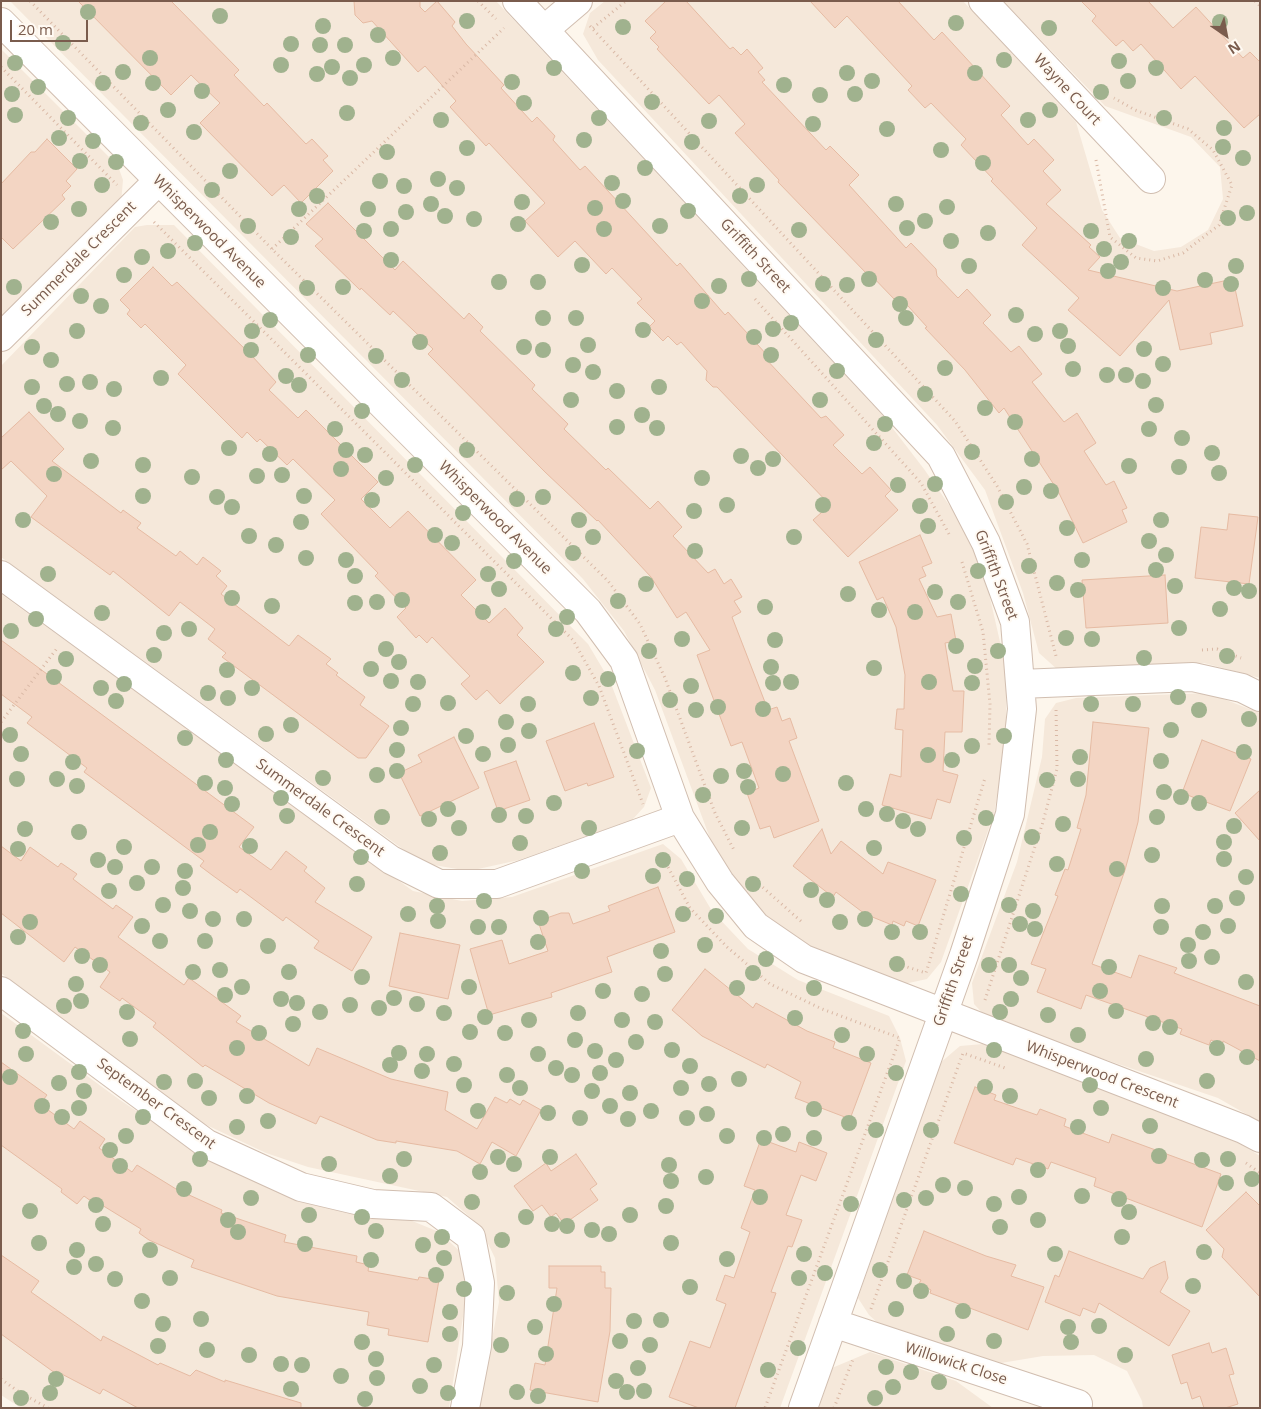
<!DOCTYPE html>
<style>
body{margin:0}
#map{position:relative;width:1261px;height:1409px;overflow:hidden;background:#fdf6ec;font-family:"Open Sans",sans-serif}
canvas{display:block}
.frame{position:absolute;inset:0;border:2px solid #7a5c4d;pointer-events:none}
.north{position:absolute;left:1201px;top:10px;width:50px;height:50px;-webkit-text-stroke:4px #fffaf3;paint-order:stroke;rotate:147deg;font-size:14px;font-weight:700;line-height:20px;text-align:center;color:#7a5c4d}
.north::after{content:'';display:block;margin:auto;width:18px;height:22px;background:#7a5c4d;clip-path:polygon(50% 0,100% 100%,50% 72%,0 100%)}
.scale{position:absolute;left:10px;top:20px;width:78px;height:22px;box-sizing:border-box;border:2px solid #7a5c4d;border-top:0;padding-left:6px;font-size:15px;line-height:18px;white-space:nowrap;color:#7a5c4d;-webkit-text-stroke:4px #fffaf3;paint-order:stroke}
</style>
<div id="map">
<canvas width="1261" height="1409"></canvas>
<div class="frame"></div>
<div class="north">N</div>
<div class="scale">20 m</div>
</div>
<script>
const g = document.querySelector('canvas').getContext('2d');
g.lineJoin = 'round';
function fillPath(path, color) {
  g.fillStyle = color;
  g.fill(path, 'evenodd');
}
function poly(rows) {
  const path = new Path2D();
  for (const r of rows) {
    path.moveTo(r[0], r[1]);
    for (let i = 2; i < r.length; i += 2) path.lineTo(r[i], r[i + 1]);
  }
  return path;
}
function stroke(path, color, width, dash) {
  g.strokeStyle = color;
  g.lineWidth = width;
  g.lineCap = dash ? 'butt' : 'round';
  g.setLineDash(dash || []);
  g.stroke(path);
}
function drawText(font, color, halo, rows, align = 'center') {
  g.font = font + ' "Open Sans",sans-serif';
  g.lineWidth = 4;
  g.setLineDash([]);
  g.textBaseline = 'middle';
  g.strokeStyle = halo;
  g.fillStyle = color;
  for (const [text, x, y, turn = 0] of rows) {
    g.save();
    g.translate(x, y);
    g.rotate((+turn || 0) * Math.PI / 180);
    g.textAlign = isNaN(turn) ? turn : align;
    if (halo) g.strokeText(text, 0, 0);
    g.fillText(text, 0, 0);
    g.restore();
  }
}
fillPath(poly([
 [10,1,496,1,884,417,924,469,963,525,987,585,1006,668,1006,742,994,814,941,962,927,979,904,984,859,968,804,943,767,916,739,887,711,841,655,690,624,631,583,579],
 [605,1,963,1,1076,122,1102,210,1120,238,1154,251,1181,247,1208,230,1223,199,1220,167,1191,137,1105,106,1003,1,1260,1,1260,678,1204,663,1058,670,1039,653,1023,593,985,490,937,425,598,60,583,34,590,13],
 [1,49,118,166,123,180,121,203,1,321],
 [147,225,174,225,588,644,610,681,651,788,644,807,632,820,519,860,469,871,422,863,1,557,1,366,135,227],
 [1,594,413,891,462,901,512,897,663,844,681,859,712,911,748,949,798,980,889,1016,900,1038,906,1061,780,1408,479,1408,499,1302,495,1258,479,1225,447,1197,308,1167,266,1153,200,1122,1,973],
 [1208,693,1260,713,1260,1122,1218,1098,989,1020,974,1004,972,983,1017,862,1042,757,1045,719,1056,703,1076,698],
 [1,1013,120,1100,208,1159,405,1218,439,1232,466,1257,467,1290,449,1408,21,1408,1,1395],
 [983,1044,1229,1137,1260,1156,1260,1408,1143,1408,1142,1401,1127,1371,1094,1355,1043,1356,989,1365,888,1332,869,1315,858,1298,940,1063,960,1046],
 [870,1352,956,1381,993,1408,819,1408,832,1368]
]), '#f5e8da');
const building = poly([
 [78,1,171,1,239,70,234,75,264,106,267,103,306,144,312,139,328,156,323,160,333,171,301,203,284,185,272,196,200,123,220,103,191,75,171,95,78,1],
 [354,1,420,1,420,7,425,12,437,1,455,22,452,26,466,44,504,85,501,88,532,122,537,117,555,136,553,140,580,170,585,166,677,266,680,263,725,315,728,312,767,355,764,357,821,418,826,416,844,435,833,445,862,474,870,467,891,490,885,496,898,510,848,557,813,520,830,505,717,387,713,387,706,380,707,371,681,342,677,345,668,336,663,341,649,327,655,321,637,303,642,299,612,268,606,274,575,241,558,257,525,221,545,203,489,143,486,146,450,107,456,101,425,66,418,72,372,21,363,23,355,15,354,1],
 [666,1,686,1,730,49,733,47,741,55,747,49,763,68,758,72,765,80,762,82,826,150,830,146,859,175,849,185,906,248,911,243,936,269,937,276,958,298,967,289,991,315,983,323,1011,352,1019,346,1042,374,1032,382,1064,422,1077,413,1096,443,1084,451,1106,485,1114,481,1127,508,1122,510,1127,522,1083,543,1058,491,1004,408,999,413,965,370,925,328,927,327,899,296,895,300,868,272,867,274,778,182,779,180,735,133,745,124,719,95,709,104,657,49,659,47,650,38,656,32,645,21,666,1],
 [810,1,898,1,934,40,942,32,1010,106,1001,115,1028,145,1034,139,1054,160,1043,171,1061,190,1046,204,1091,245,1089,247,1100,257,1088,270,1177,291,1233,279,1243,326,1210,333,1212,344,1180,350,1169,300,1120,356,1068,310,1079,298,1022,245,1037,228,991,181,993,179,961,145,966,139,931,103,925,108,908,90,912,86,847,16,835,28,810,1],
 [1081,1,1148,1,1173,28,1196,7,1243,58,1250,52,1260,62,1260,114,1244,128,1195,76,1181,89,1141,44,1133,51,1123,40,1116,46,1092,21,1096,16,1081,1],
 [47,139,77,169,66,181,71,186,62,195,65,199,13,249,1,237,1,184,31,152,35,152,47,139],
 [328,203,395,270,403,261,464,319,469,313,483,327,480,331,535,385,532,389,568,424,564,429,606,470,608,468,650,509,658,501,682,527,673,536,708,573,715,569,724,584,731,579,742,597,734,601,741,612,732,617,768,710,777,707,782,721,790,718,797,738,789,741,819,821,774,838,770,826,760,829,747,793,759,788,742,742,731,746,697,655,710,650,686,612,677,618,651,577,598,520,597,521,545,472,428,354,433,349,393,311,390,315,361,288,360,290,315,246,323,239,306,224,328,203],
 [153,267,172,286,177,282,252,356,276,382,269,390,298,418,306,410,378,482,361,499,390,528,408,511,476,580,461,595,489,623,505,608,523,628,517,635,544,662,500,704,487,690,476,700,461,684,470,676,432,637,427,643,419,635,416,638,397,617,406,608,375,576,378,573,321,514,335,500,293,459,287,465,260,439,257,442,247,432,242,438,178,374,186,365,145,324,141,328,127,314,130,310,120,300,153,267],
 [29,412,64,449,52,461,121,513,123,510,141,523,137,528,176,556,180,551,197,565,203,557,221,571,216,576,227,586,221,594,289,646,298,635,331,659,326,664,338,673,336,675,365,697,360,705,389,726,366,758,358,758,222,657,226,653,208,639,215,629,180,602,169,616,113,571,110,575,31,517,47,496,11,461,1,470,1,438,29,412],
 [1229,514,1258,517,1249,584,1195,578,1201,527,1227,530,1229,514],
 [920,535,932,563,922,567,926,576,919,579,937,617,951,614,956,641,945,643,953,691,964,691,962,732,945,732,943,771,958,775,950,803,937,799,931,819,882,805,890,774,901,777,903,730,895,729,897,709,904,709,905,675,896,627,883,597,877,600,859,562,920,535],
 [1165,575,1168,623,1086,628,1082,580,1165,575],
 [1,640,254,827,239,847,271,870,286,851,307,867,304,871,325,888,315,902,372,937,352,971,314,948,319,941,286,917,283,921,240,889,237,893,212,875,200,866,204,861,84,772,87,768,27,723,32,717,1,694,1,640],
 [1093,722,1149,728,1138,822,1125,870,1092,964,1131,978,1139,955,1177,968,1174,973,1260,1006,1260,1061,1223,1041,1222,1045,1211,1040,1209,1045,1180,1034,1182,1029,1086,995,1081,1009,1037,992,1046,969,1031,964,1058,896,1055,895,1065,869,1068,870,1081,829,1077,828,1086,795,1093,722],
 [594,723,614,777,588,786,587,783,565,791,546,741,594,723],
 [454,737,479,788,420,816,399,773,422,762,418,755,454,737],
 [1202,740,1251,759,1230,811,1182,793,1202,740],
 [516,761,530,800,498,811,484,772,516,761],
 [1260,790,1260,841,1235,813,1260,790],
 [822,829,831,854,841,841,883,874,888,862,936,880,918,926,906,921,904,926,893,921,892,925,865,914,836,892,833,897,793,866,822,829],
 [1,846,21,861,30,847,58,867,61,863,77,874,73,879,113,909,116,905,133,917,118,937,184,985,189,978,241,1016,236,1022,309,1066,317,1048,391,1079,448,1092,445,1110,477,1129,495,1097,507,1103,510,1099,520,1105,523,1100,541,1110,516,1156,492,1142,480,1164,457,1151,396,1141,396,1143,377,1140,320,1116,316,1124,269,1103,205,1065,203,1067,153,1027,156,1023,122,998,120,1001,100,987,110,972,75,947,64,962,1,913,1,846],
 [658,887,675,932,607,957,612,972,551,993,552,997,489,1015,470,949,502,940,509,964,548,951,538,921,561,913,569,913,573,924,610,911,608,906,658,887],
 [400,933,460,945,448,999,389,986,400,933],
 [705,969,753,1008,756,1003,807,1031,835,1042,833,1048,871,1063,850,1119,795,1098,801,1082,767,1064,765,1068,702,1036,672,1010,705,969],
 [1,1062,47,1095,40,1104,74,1129,80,1121,105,1139,99,1148,132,1172,137,1165,176,1189,222,1210,221,1213,286,1235,284,1242,357,1256,356,1262,369,1265,368,1271,418,1280,419,1277,439,1280,428,1342,388,1335,389,1329,367,1325,369,1312,277,1296,191,1267,194,1260,149,1240,139,1233,141,1229,97,1202,95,1204,84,1196,77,1204,61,1192,62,1189,1,1145,1,1062],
 [975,1087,996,1095,994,1100,1037,1115,1040,1109,1066,1119,1064,1126,1109,1143,1112,1134,1221,1174,1202,1227,1094,1186,1096,1178,1051,1162,1048,1169,1016,1158,1013,1165,954,1143,975,1087],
 [761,1139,796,1152,799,1142,827,1153,816,1181,801,1175,786,1215,802,1220,792,1247,788,1246,771,1292,776,1293,735,1408,699,1408,669,1397,690,1341,710,1348,726,1304,716,1300,725,1275,734,1278,750,1232,741,1228,755,1190,744,1186,761,1139],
 [576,1154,597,1184,590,1189,598,1200,564,1224,556,1213,551,1217,542,1205,533,1211,514,1186,546,1163,551,1171,576,1154],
 [1246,1192,1260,1206,1260,1297,1222,1257,1224,1249,1206,1230,1246,1192],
 [924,1231,986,1256,1016,1265,1011,1276,1044,1287,1028,1330,930,1293,931,1290,919,1284,921,1280,907,1275,924,1231],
 [1069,1251,1143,1279,1150,1268,1165,1261,1168,1278,1160,1292,1190,1311,1169,1346,1099,1303,1095,1313,1083,1308,1080,1316,1045,1302,1055,1275,1059,1277,1069,1251],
 [1,1255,39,1281,31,1292,101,1341,103,1336,158,1365,160,1363,190,1376,196,1370,225,1382,225,1380,301,1403,301,1408,138,1408,103,1389,100,1394,56,1371,55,1373,1,1334,1,1255],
 [549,1266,601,1266,601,1272,605,1272,605,1288,611,1288,610,1331,598,1402,530,1390,535,1363,545,1365,557,1288,549,1288,549,1266],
 [1209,1343,1212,1353,1226,1348,1234,1374,1229,1375,1238,1404,1225,1408,1204,1408,1200,1396,1192,1399,1187,1382,1181,1384,1172,1355,1209,1343]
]);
fillPath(building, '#f3d5c3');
stroke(building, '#e6bba3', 1);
const minor = poly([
 [517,1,941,456,986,543,1015,622,1022,709,1010,814,964,955,803,1408],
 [983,1,1151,179],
 [1,22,588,611,624,660,680,818,720,882,756,926,804,959,1243,1129,1260,1138],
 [544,30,578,1],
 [1,337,158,181],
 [1,575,391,860,439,884,497,884,680,818],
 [1020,684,1193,677,1242,688,1260,697],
 [1,991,207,1144,301,1187,373,1204,431,1207,471,1237,480,1283,477,1346,465,1408],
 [833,1323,1078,1404]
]);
stroke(minor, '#d1beb0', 30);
stroke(poly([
 [30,1,272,249,608,581,640,624,665,678,715,813,735,852],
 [478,1,496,19],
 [1255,1,1260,6],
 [590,26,955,421,997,486,1027,544,1056,656],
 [593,28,626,1],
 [1,67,117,185],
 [1096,160,1110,237,1136,258,1157,261,1183,253,1219,225,1232,185,1213,150,1188,129,1135,110,1114,98],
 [154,222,573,640,599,686,643,804],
 [272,249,504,28],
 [755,299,921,483,949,534],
 [962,562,983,632,990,704,989,745],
 [1202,650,1217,649,1241,658],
 [1,722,58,647],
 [661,854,690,908,727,947,770,984,822,1009,900,1038,765,1408],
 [759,884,803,923],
 [898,964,926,973,985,778],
 [985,1000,1043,822,1057,769,1056,707],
 [1246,1163,1260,1173],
 [871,1309,963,1053,1008,1069],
 [1,1379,19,1392,48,1408],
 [834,1408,853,1359]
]), '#d9b8a5', 3, [1, 4]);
stroke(minor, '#fff', 28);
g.fillStyle = '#a0b28e';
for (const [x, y] of [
 [88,12],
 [220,16],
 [467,21],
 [1220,22],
 [956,23],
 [323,26],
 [623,27],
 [1049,28],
 [378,35],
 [63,43],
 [291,44],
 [320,45],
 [345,45],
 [150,58],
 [393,58],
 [1004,60],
 [1119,61],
 [15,63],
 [281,65],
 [364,65],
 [332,67],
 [554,68],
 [1156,68],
 [123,72],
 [847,73],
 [975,73],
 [317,74],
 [350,78],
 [872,81],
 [1128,81],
 [512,82],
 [103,83],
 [153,83],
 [784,85],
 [38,87],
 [202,91],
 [1101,92],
 [12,94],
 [855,94],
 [820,95],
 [652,102],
 [524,103],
 [168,110],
 [1050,110],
 [347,113],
 [15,115],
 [68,118],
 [599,118],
 [1164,118],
 [441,120],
 [1028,120],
 [709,121],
 [141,123],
 [813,124],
 [1224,128],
 [887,129],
 [194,132],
 [59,138],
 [584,140],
 [93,141],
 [692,142],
 [1223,147],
 [467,148],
 [941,150],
 [387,152],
 [1243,158],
 [80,161],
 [116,162],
 [983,163],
 [645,168],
 [230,171],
 [438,179],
 [380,181],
 [612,183],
 [102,185],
 [757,185],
 [404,186],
 [457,188],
 [212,190],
 [317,196],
 [740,196],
 [623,201],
 [522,202],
 [431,204],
 [896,204],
 [947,207],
 [595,208],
 [79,209],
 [299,209],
 [368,209],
 [688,211],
 [406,212],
 [1247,213],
 [445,216],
 [1228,218],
 [474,219],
 [925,221],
 [51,222],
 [518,224],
 [248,226],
 [660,226],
 [907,228],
 [391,229],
 [604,229],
 [799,230],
 [364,231],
 [1091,231],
 [988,233],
 [291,237],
 [951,241],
 [1129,241],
 [195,243],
 [1104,249],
 [168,251],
 [142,257],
 [391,260],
 [1121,262],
 [582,265],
 [969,266],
 [1236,266],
 [1108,271],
 [124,275],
 [749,279],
 [869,279],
 [1205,280],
 [499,282],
 [538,282],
 [823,284],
 [1231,284],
 [847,285],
 [719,286],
 [14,287],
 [343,287],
 [307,288],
 [1163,288],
 [81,296],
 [702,301],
 [900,304],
 [101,306],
 [1016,315],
 [543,318],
 [576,318],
 [906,318],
 [270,320],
 [791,323],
 [773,329],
 [643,330],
 [77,331],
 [252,331],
 [1060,331],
 [1035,334],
 [754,337],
 [876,340],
 [420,342],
 [588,345],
 [1068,346],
 [32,347],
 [524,347],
 [1144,349],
 [251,350],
 [543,350],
 [308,355],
 [771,355],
 [376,356],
 [51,360],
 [1163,364],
 [573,365],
 [945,368],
 [1073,369],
 [837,371],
 [593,372],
 [1107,375],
 [1126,375],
 [286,376],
 [161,378],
 [402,380],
 [1143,381],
 [90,382],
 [67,384],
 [299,385],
 [32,387],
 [659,387],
 [114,389],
 [617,391],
 [925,394],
 [571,400],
 [820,400],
 [1156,405],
 [44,406],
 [985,408],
 [362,411],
 [58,414],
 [642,415],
 [80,421],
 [1015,422],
 [885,424],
 [617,427],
 [113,428],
 [657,428],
 [335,429],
 [1149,429],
 [1182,438],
 [874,443],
 [229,448],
 [346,450],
 [467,450],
 [972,452],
 [1212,453],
 [270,454],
 [365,455],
 [741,456],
 [773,459],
 [1032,459],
 [91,461],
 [143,465],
 [415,465],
 [1129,466],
 [1179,467],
 [758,468],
 [341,469],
 [1219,473],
 [54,474],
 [282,475],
 [257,476],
 [192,477],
 [386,478],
 [702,478],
 [935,484],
 [898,485],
 [1024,487],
 [1051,491],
 [143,496],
 [304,496],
 [217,497],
 [543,497],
 [517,499],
 [372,500],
 [1006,502],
 [727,505],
 [823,505],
 [920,506],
 [232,507],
 [694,511],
 [463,513],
 [23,520],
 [579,520],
 [1161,520],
 [301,522],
 [928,526],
 [1067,528],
 [435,535],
 [249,536],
 [593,537],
 [794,537],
 [1149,541],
 [452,543],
 [276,545],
 [695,551],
 [573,553],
 [1166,555],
 [306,558],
 [346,560],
 [1082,560],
 [514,561],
 [1029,566],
 [1156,570],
 [978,571],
 [48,574],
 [488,574],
 [355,576],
 [1057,583],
 [646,584],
 [1175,586],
 [1234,588],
 [499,589],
 [1078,590],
 [1249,591],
 [935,592],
 [848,594],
 [232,598],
 [402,600],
 [618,601],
 [377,602],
 [958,602],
 [355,603],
 [272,606],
 [765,607],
 [1220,609],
 [879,610],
 [483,612],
 [915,612],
 [102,613],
 [567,617],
 [36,619],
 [1179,628],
 [189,629],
 [556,629],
 [11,631],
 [164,633],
 [1066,638],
 [682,639],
 [1092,639],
 [775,640],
 [956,646],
 [386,649],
 [649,651],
 [998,651],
 [154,655],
 [1227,656],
 [1144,658],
 [66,659],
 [399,662],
 [975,666],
 [771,667],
 [874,668],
 [371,669],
 [227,670],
 [573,673],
 [54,677],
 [608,679],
 [391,681],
 [418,682],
 [791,682],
 [929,682],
 [773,683],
 [972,683],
 [124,684],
 [691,686],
 [101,688],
 [252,688],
 [208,693],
 [1178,697],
 [228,698],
 [591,698],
 [670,700],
 [116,701],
 [448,703],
 [413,704],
 [528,704],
 [1091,704],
 [1133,704],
 [718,707],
 [763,709],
 [696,710],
 [1199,710],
 [1249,719],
 [506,722],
 [291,725],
 [401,728],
 [1171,730],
 [529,731],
 [266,734],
 [10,735],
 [466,736],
 [1004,736],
 [185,738],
 [508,745],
 [972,746],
 [397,750],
 [637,751],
 [1244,752],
 [21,754],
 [483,754],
 [928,755],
 [1080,757],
 [226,760],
 [952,760],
 [1161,761],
 [73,762],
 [397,771],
 [744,771],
 [783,774],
 [377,775],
 [721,776],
 [323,778],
 [17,779],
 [57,779],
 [1078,779],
 [1047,780],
 [205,783],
 [846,783],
 [77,786],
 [748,787],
 [225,788],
 [1164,792],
 [703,795],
 [1181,797],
 [281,798],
 [554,803],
 [1199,803],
 [232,804],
 [448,809],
 [866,809],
 [887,814],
 [499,815],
 [287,816],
 [526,816],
 [382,817],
 [1157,817],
 [986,818],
 [429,819],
 [903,821],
 [1063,824],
 [1234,826],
 [459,828],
 [589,828],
 [742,828],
 [25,829],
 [918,829],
 [79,832],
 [210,832],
 [1032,837],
 [964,838],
 [1224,842],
 [520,843],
 [198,845],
 [250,846],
 [124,847],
 [874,848],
 [18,849],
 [440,853],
 [1152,855],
 [361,857],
 [1224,859],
 [98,860],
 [663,860],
 [1057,864],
 [115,867],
 [152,867],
 [1117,869],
 [185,871],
 [582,871],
 [653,876],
 [1246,877],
 [687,879],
 [137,883],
 [357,884],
 [753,884],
 [183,888],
 [811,890],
 [109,891],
 [961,894],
 [1237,898],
 [827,900],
 [484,901],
 [163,905],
 [1009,905],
 [437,906],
 [1162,906],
 [1215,906],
 [190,911],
 [1033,911],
 [408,914],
 [683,914],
 [716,916],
 [541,918],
 [213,919],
 [244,919],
 [865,919],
 [438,921],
 [30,922],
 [840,922],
 [1020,924],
 [142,926],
 [1228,926],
 [478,927],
 [499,927],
 [1161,927],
 [1035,929],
 [892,932],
 [920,932],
 [1203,932],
 [18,937],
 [160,941],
 [205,941],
 [538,942],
 [705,945],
 [1188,945],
 [268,946],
 [661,951],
 [82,956],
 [1212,957],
 [766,959],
 [1189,961],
 [897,964],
 [100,965],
 [989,965],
 [1009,965],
 [1109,967],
 [220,970],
 [193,972],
 [289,972],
 [753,973],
 [665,974],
 [362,977],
 [1021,978],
 [1246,982],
 [76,984],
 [242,987],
 [469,987],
 [737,988],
 [814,988],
 [603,991],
 [1100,991],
 [642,994],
 [225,995],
 [394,998],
 [281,999],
 [1011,999],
 [81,1001],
 [297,1003],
 [417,1004],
 [350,1005],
 [64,1006],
 [379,1008],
 [1116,1011],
 [127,1012],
 [320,1012],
 [1000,1012],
 [444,1013],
 [578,1013],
 [1048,1015],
 [485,1017],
 [795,1018],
 [529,1020],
 [622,1020],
 [655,1022],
 [1153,1023],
 [293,1024],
 [1170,1027],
 [23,1031],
 [470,1032],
 [259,1033],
 [505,1033],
 [842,1035],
 [1078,1035],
 [130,1039],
 [575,1040],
 [636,1042],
 [237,1048],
 [1217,1048],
 [672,1050],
 [994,1050],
 [595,1051],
 [399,1053],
 [26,1054],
 [427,1054],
 [538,1054],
 [867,1054],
 [1247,1057],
 [1146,1059],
 [616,1060],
 [454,1064],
 [390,1065],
 [690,1066],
 [556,1068],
 [422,1071],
 [79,1072],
 [600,1073],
 [896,1073],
 [507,1075],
 [572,1075],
 [10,1077],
 [739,1079],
 [195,1081],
 [1207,1081],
 [164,1082],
 [59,1083],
 [709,1084],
 [464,1085],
 [1090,1085],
 [985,1087],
 [520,1088],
 [681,1088],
 [84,1091],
 [592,1091],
 [630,1093],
 [247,1096],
 [1010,1096],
 [209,1098],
 [42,1106],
 [610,1106],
 [79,1108],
 [1101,1108],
 [814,1109],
 [478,1111],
 [651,1111],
 [548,1113],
 [707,1114],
 [62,1117],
 [143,1117],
 [580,1118],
 [687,1118],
 [628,1119],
 [268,1121],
 [849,1123],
 [1150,1126],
 [237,1127],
 [1078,1127],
 [876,1130],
 [931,1130],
 [783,1134],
 [126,1136],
 [727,1136],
 [764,1138],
 [814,1138],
 [110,1150],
 [1159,1156],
 [498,1157],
 [550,1157],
 [200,1159],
 [404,1159],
 [1228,1159],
 [1202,1160],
 [329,1164],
 [514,1164],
 [669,1165],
 [120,1166],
 [1038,1170],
 [480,1172],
 [390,1176],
 [706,1177],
 [1252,1179],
 [671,1181],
 [1226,1183],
 [943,1185],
 [965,1188],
 [184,1189],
 [1082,1196],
 [760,1197],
 [1019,1197],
 [251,1198],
 [926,1198],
 [1119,1199],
 [904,1200],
 [472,1202],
 [851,1204],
 [994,1204],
 [96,1205],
 [666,1206],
 [30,1211],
 [1129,1212],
 [309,1215],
 [630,1215],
 [362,1217],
 [526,1217],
 [228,1220],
 [1038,1220],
 [103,1224],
 [552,1224],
 [567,1226],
 [1000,1227],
 [592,1230],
 [376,1231],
 [238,1232],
 [609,1234],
 [442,1237],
 [1122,1237],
 [502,1240],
 [39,1243],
 [671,1243],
 [305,1244],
 [423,1245],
 [77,1250],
 [150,1250],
 [1204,1252],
 [804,1254],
 [1055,1254],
 [444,1258],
 [727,1259],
 [371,1260],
 [96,1264],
 [74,1267],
 [880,1270],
 [825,1273],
 [436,1275],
 [170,1278],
 [799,1278],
 [115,1279],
 [904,1281],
 [1193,1286],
 [690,1287],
 [464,1289],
 [921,1291],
 [507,1293],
 [142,1301],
 [554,1304],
 [896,1309],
 [963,1311],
 [450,1312],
 [201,1319],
 [661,1320],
 [634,1321],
 [163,1324],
 [1099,1326],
 [535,1327],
 [1068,1327],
 [450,1334],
 [947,1334],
 [620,1341],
 [994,1341],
 [362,1342],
 [1071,1342],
 [501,1345],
 [650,1345],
 [158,1346],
 [798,1348],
 [207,1350],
 [546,1354],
 [249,1355],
 [1125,1355],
 [376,1359],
 [281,1364],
 [302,1365],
 [434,1365],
 [886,1367],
 [638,1368],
 [768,1370],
 [911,1372],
 [341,1376],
 [377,1378],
 [56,1379],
 [616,1381],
 [939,1382],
 [420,1386],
 [893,1387],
 [291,1389],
 [644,1391],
 [517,1392],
 [627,1392],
 [50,1393],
 [448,1393],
 [538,1396],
 [21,1398],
 [875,1398],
 [365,1399]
]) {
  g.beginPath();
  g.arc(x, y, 8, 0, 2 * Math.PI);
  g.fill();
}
drawText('15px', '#7a5c4d', '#fffaf3', [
 ["Wayne Court",1067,90,47],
 ["Whisperwood Avenue",209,232,45],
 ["Griffith Street",755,256,47],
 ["Summerdale Crescent",79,259,-45],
 ["Whisperwood Avenue",495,518,45],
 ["Griffith Street",996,575,69],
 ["Summerdale Crescent",320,808,36],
 ["Griffith Street",954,981,-71],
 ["Whisperwood Crescent",1102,1075,21],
 ["September Crescent",156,1104,36],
 ["Willowick Close",956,1364,18]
]);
</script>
